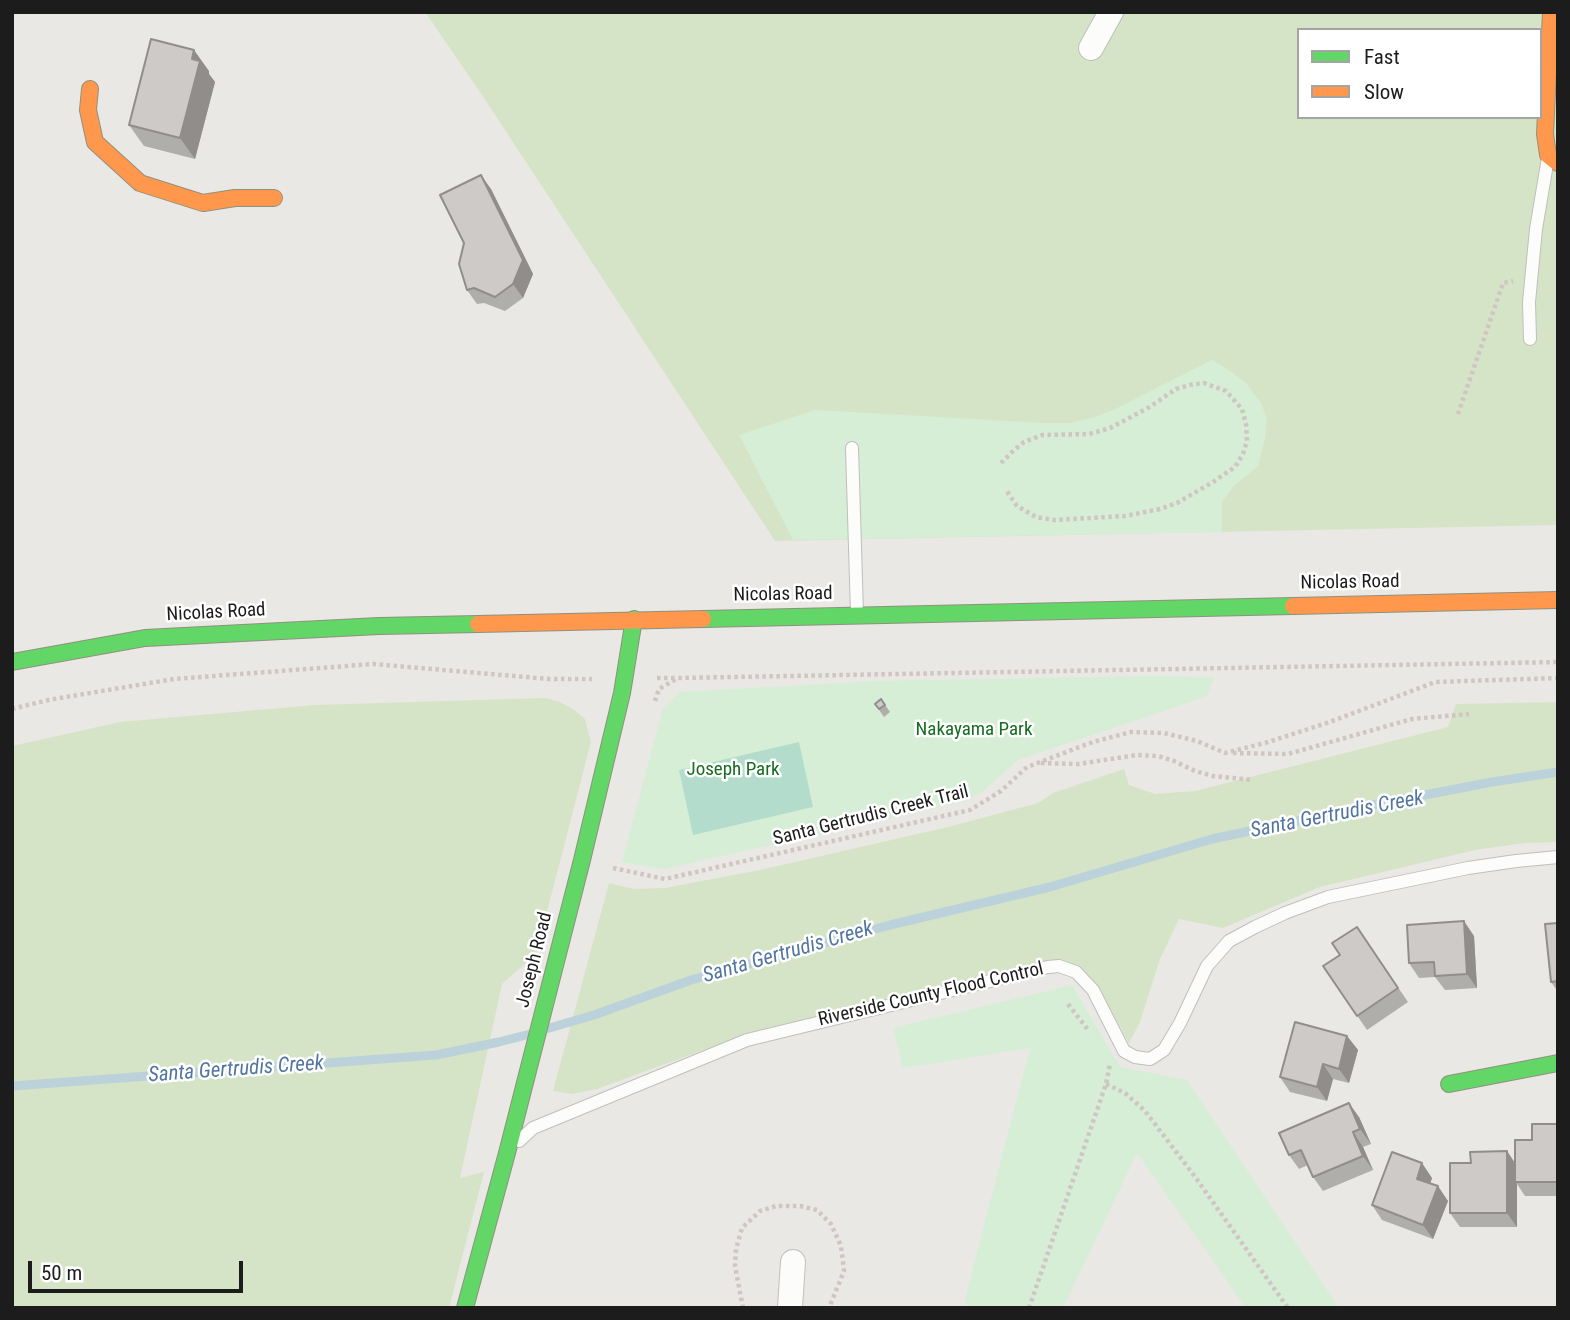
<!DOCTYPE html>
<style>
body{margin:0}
#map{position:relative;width:1570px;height:1320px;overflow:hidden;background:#eae8e4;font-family:"Roboto Condensed",sans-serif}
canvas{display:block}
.frame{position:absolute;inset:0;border:14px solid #1c1c1c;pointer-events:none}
.legend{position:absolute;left:1297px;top:28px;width:245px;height:91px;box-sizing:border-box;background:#fff;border:2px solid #a4a4a4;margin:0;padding:9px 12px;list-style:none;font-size:21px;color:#1c1c1c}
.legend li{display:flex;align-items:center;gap:14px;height:35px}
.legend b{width:35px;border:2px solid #a4a4a4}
.scale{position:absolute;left:28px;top:1261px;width:215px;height:32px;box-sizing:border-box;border:4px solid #1c1c1c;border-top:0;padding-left:9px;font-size:21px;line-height:24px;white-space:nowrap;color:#1c1c1c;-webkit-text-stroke:5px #fff;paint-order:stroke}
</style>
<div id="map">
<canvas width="1570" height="1320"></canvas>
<div class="frame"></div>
<ul class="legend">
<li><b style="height:9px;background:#63d668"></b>Fast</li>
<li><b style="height:9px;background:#ff974d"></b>Slow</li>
</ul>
<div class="scale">50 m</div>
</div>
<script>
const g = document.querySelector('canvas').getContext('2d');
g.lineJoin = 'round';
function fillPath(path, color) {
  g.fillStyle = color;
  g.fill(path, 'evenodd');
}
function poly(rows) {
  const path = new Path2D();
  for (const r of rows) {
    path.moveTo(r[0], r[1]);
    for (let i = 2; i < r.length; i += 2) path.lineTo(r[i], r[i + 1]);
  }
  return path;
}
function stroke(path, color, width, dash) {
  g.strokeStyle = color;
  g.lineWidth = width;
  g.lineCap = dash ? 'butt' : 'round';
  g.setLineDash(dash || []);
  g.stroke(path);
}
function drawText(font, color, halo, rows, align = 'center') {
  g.font = font + ' "Roboto Condensed",sans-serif';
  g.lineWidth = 5;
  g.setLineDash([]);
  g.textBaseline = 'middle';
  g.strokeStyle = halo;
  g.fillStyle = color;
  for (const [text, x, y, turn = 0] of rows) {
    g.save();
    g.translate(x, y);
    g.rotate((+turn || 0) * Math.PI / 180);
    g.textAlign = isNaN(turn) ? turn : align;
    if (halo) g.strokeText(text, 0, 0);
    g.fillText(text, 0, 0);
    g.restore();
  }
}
fillPath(poly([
 [425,12,1558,12,1558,525,775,541,482,95],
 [1299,30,1540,30,1540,117,1299,117],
 [545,698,560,702,573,709,585,719,591,742,536,954,502,984,460,1178,484,1172,449,1308,12,1308,12,746,120,722,315,705],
 [1558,702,1558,842,1525,843,1475,850,1320,887,1223,928,1179,919,1160,959,1140,1022,1129,1043,1097,985,1079,967,1059,960,796,1022,736,1038,597,1089,572,1094,553,1091,609,883,634,889,665,888,760,870,948,827,1038,803,1053,793,1124,769,1129,785,1155,794,1195,791,1448,727,1456,704]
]), '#d5e4c6');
fillPath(poly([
 [1212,360,1227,369,1246,383,1261,403,1267,419,1265,438,1258,466,1233,487,1222,502,1222,532,793,540,739,435,815,410,1045,423,1070,423,1095,417,1113,410],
 [1153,676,1214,677,1208,696,1018,760,981,793,962,802,664,869,622,862,663,708,680,692,878,681],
 [1072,985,1120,1067,1187,1080,1339,1308,1246,1308,1137,1153,1063,1308,968,1308,965,1299,1030,1048,903,1068,893,1028]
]), '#d5eed5');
fillPath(poly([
 [799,742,813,807,693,835,679,770]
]), '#b4dccc');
stroke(poly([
 [546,1029,594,1015,691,980,890,925,1050,887,1212,839,1373,805,1492,782,1558,772],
 [12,1086,436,1055,499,1042,530,1034]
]), '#bbd2da', 9);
const lane = poly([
 [1530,339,1529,302,1536,229,1548,158],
 [852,448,857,614],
 [519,1141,533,1128,747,1040,1048,967,1059,966,1076,972,1093,990,1124,1051,1135,1057,1150,1059,1164,1050,1180,1023,1207,966,1229,941,1255,927,1285,913,1328,897,1468,868,1516,861,1558,857]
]);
const street = poly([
 [1091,48,1111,12],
 [790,1308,793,1262]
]);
const fast = poly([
 [703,619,1293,606],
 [12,662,145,638,379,626,478,624],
 [1449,1084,1558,1063],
 [465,1308,507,1153,582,860,622,693,634,619]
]);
const slow = poly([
 [1551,12,1545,134,1548,155,1558,163],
 [90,89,88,110,95,142,140,183,203,203,235,198,274,198],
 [1293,606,1558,600],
 [478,624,703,619]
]);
stroke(lane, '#c0bfbd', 14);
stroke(street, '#c0bfbd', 26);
stroke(fast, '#8f917f', 18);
stroke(slow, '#8f917f', 18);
stroke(poly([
 [1458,414,1503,283,1513,281],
 [1001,463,1013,451,1024,442,1042,435,1089,434,1110,428,1148,408,1176,389,1190,385,1204,383,1226,391,1242,409,1246,424,1247,441,1243,454,1235,467,1213,482,1177,503,1160,509,1125,516,1054,520,1036,517,1017,506,1006,490],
 [657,678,676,678],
 [655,701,659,689,678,678,1558,662],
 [12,709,48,700,174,679,373,664,549,679,592,679],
 [1233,753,1288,754,1412,719,1469,714],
 [1041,763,1078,764,1137,755,1158,756,1174,761,1195,771,1213,776,1253,780],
 [613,868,665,879,970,810,1001,791,1027,767,1093,742,1131,732,1164,733,1197,741,1225,753,1265,743,1330,722,1435,682,1558,678],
 [1068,1004,1089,1031],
 [1106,1084,1125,1093,1145,1111,1193,1174,1288,1308],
 [743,1308,735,1266,736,1249,742,1228,760,1211,776,1206,800,1206,817,1210,831,1224,841,1246,844,1271,829,1308],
 [1029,1308,1106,1084,1110,1064]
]), '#d0c5c3', 4.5, [3.5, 3.5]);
stroke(lane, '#fcfcfb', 12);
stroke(street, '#fcfcfb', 24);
stroke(fast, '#63d668', 16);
stroke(slow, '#ff974d', 16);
fillPath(poly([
 [209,71,209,74,215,82,195,159,144,146,129,125],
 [491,189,533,274,523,298,505,311,484,303,477,304,467,290],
 [881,699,890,712,884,717,875,704],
 [1558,923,1558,992,1551,982],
 [1357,927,1408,1002,1367,1030,1323,966,1340,955],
 [1474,936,1477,988,1445,990,1435,977,1419,978,1409,963],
 [1347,1036,1358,1050,1349,1083,1333,1079,1327,1101,1290,1092,1280,1077],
 [1359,1117,1371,1144,1363,1147,1373,1170,1323,1191,1313,1177,1308,1165,1299,1169,1289,1155],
 [1558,1124,1558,1196,1525,1196,1517,1184,1517,1227,1460,1227,1450,1213,1471,1163,1507,1151,1515,1164,1532,1140],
 [1432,1178,1430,1184,1448,1201,1433,1239,1382,1220,1372,1205]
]), '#b0aeab');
fillPath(poly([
 [194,50,209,71,209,74,215,82,195,159,180,138],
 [481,175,491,189,533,274,523,298,513,284],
 [1464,921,1474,936,1477,988,1467,974],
 [1347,1036,1358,1050,1349,1083,1339,1069],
 [1323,1064,1333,1079,1327,1101,1317,1087],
 [1349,1103,1359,1117,1371,1144,1360,1129],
 [1353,1132,1363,1147,1373,1170,1363,1156],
 [1507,1151,1517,1166,1515,1182,1517,1184,1517,1227,1507,1213],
 [1422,1163,1432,1178,1427,1193,1417,1179],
 [1438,1186,1448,1201,1433,1239,1423,1225]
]), '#908d8b');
const building = poly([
 [151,39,194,50,192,59,200,61,180,138,129,125,151,39],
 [481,175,523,260,513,284,495,297,474,288,467,290,459,264,464,243,440,195,481,175],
 [881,699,885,705,879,709,875,704,881,699],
 [1464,921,1467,974,1435,976,1434,962,1409,963,1407,925,1464,921],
 [1558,923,1558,981,1551,982,1545,924,1558,923],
 [1357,927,1398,988,1357,1016,1323,966,1340,955,1332,943,1357,927],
 [1295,1022,1347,1036,1339,1069,1323,1064,1317,1087,1280,1077,1295,1022],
 [1349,1103,1360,1129,1353,1132,1363,1156,1313,1177,1301,1150,1289,1155,1279,1133,1349,1103],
 [1532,1124,1558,1124,1558,1182,1515,1182,1515,1140,1532,1140,1532,1124],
 [1507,1151,1507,1213,1450,1213,1450,1163,1471,1163,1470,1152,1507,1151],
 [1392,1152,1422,1163,1417,1179,1438,1186,1423,1225,1372,1205,1392,1152]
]);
fillPath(building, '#cdcac7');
stroke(building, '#908d8b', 2);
drawText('19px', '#1c1c1c', '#fff', [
 ["Nicolas Road",1350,583,-1],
 ["Nicolas Road",783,595,-1],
 ["Nicolas Road",216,613,-3],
 ["Santa Gertrudis Creek Trail",871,816,-14],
 ["Joseph Road",535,960,-76],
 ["Riverside County Flood Control",931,995,-13]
]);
drawText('19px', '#166d21', '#fff', [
 ["Nakayama Park",974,730],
 ["Joseph Park",733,770]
]);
drawText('italic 21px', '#5376a0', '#fff', [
 ["Santa Gertrudis Creek",1337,815,-11],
 ["Santa Gertrudis Creek",788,953,-16],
 ["Santa Gertrudis Creek",236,1070,-4]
]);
</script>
